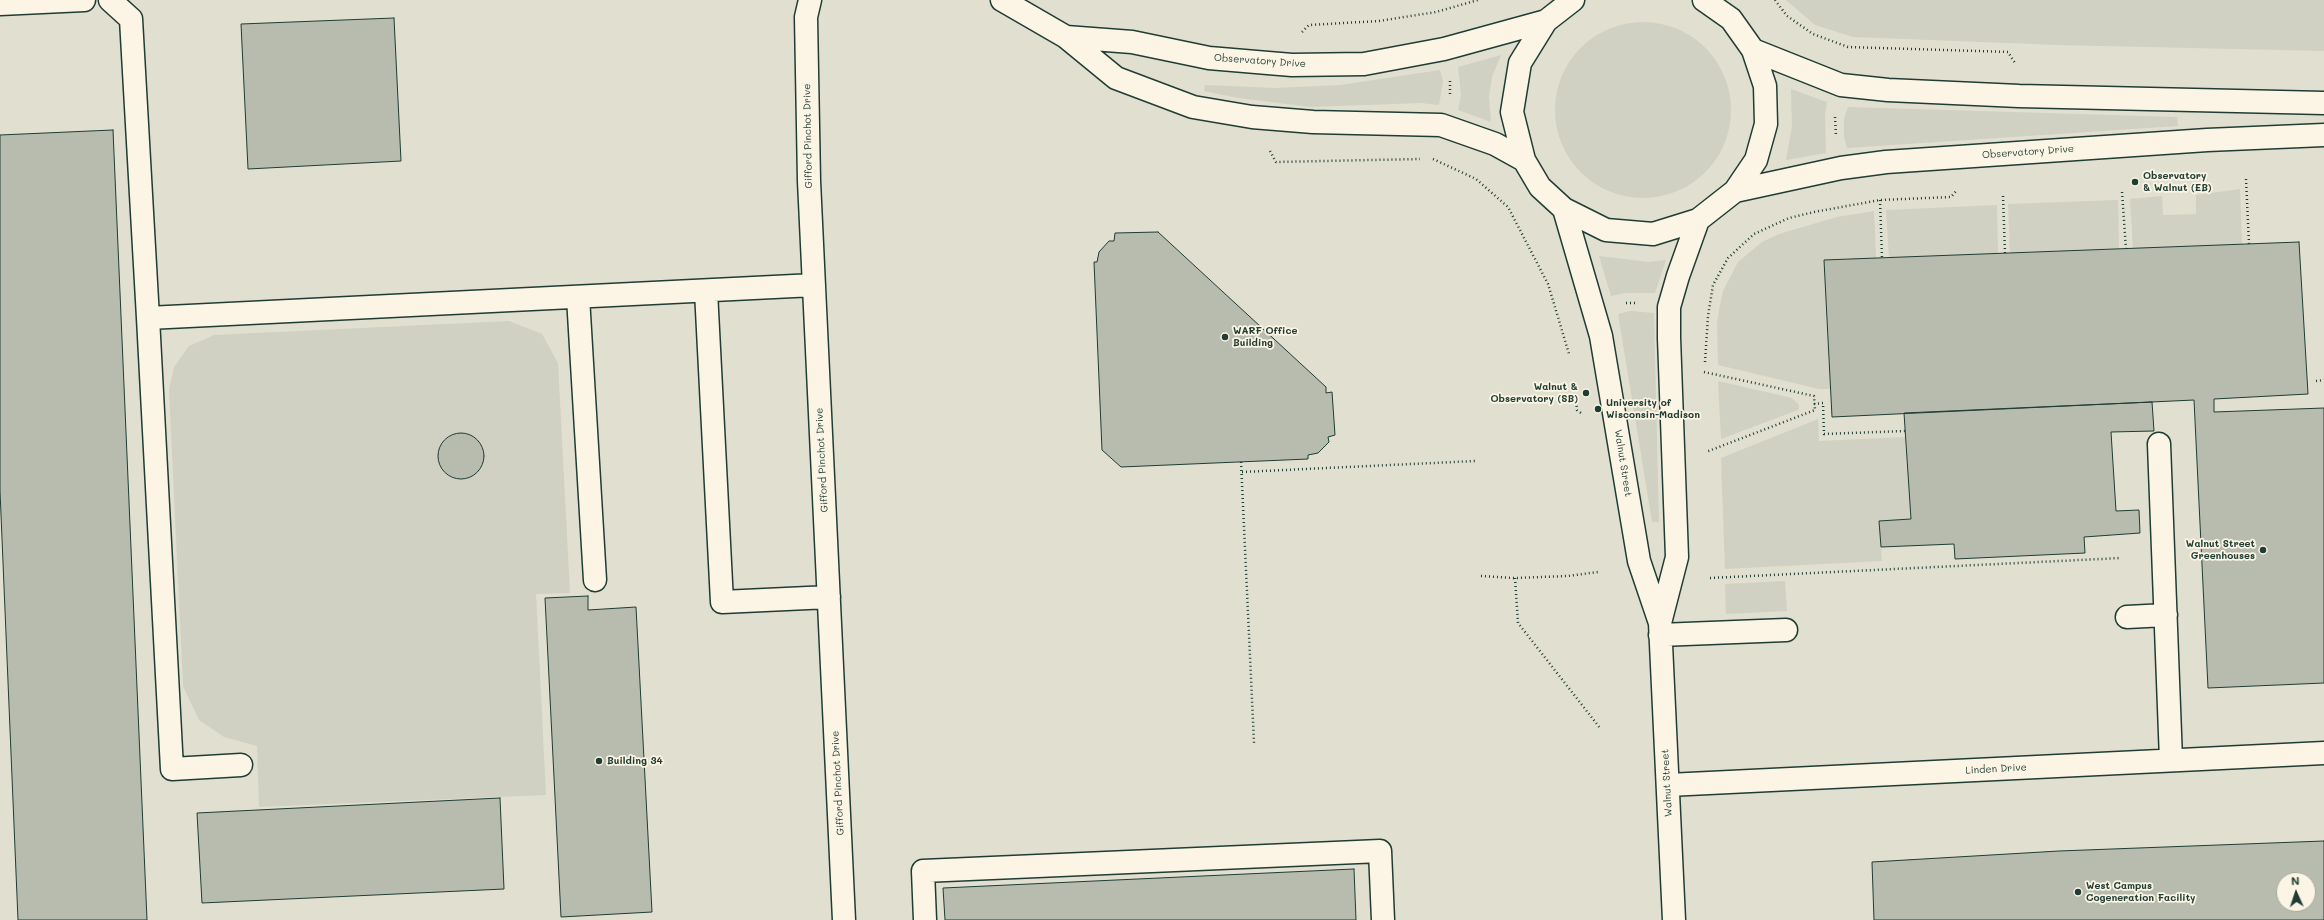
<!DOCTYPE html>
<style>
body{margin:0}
#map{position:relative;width:2324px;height:920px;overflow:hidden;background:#f3eede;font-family:Mali,sans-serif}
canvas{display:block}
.north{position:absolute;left:2276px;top:872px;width:40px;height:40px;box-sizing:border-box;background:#fcf5e5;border:1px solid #a4ab9e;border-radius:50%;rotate:357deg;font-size:11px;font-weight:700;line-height:16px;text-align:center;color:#1f3d34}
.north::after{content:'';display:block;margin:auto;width:14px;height:18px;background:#1f3d34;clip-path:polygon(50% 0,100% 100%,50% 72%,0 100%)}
</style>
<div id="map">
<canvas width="2324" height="920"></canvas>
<div class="north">N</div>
</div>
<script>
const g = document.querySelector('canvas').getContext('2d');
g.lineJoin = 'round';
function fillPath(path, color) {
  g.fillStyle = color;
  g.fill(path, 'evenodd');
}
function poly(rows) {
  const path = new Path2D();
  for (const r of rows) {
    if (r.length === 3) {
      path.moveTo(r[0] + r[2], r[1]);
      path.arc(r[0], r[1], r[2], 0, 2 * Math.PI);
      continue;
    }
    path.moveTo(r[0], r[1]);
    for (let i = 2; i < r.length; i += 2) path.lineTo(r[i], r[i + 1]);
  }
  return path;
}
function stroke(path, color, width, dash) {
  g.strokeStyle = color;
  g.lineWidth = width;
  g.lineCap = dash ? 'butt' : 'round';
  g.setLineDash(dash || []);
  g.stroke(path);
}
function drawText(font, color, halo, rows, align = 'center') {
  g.font = font + ' Mali,sans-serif';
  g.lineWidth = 3.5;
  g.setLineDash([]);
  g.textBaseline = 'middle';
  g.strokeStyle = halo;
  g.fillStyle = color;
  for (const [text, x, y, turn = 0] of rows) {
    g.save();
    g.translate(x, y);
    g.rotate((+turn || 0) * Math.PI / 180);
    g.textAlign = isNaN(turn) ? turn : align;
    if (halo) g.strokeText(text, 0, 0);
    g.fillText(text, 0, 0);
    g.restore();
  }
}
fillPath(poly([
 [0,0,2324,0,2324,920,0,920],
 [2284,880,2308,880,2308,904,2284,904]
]), '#e1dfd0');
fillPath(poly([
 [1786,0,2324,0,2324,51,2058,45,1853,37,1815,25],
 [1643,110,88],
 [1501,55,1492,77,1489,97,1491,122,1458,110,1461,95,1458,67],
 [1440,70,1443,81,1439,105,1420,103,1311,107,1238,98,1204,91,1205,85,1275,88,1340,85],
 [1791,89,1827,102,1825,116,1826,153,1786,160,1792,127],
 [1848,107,2177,117,2178,126,1847,148,1844,137,1844,119],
 [2240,189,2242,245,2133,249,2130,199,2162,196,2163,215,2196,214,2196,195],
 [2118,200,2119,249,2010,253,2008,204],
 [1997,205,1998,254,1889,258,1886,210],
 [1874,211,1876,258,1824,261,1830,389,1819,389,1718,365,1717,322,1720,305,1723,291,1738,262,1762,242,1779,234,1837,217],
 [1599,256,1649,262,1666,260,1655,293,1625,293,1611,296],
 [1630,311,1654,313,1659,522,1652,522,1618,314],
 [509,321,542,334,558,363,570,593,536,594,546,795,259,807,257,746,224,737,199,720,183,686,169,390,174,367,189,346,214,335],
 [1718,381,1792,398,1799,405,1798,410,1721,439],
 [1818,419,1819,441,1905,437,1911,519,1879,521,1882,561,1725,569,1721,458],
 [1785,581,1787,611,1726,614,1725,584]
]), '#d0d1c2');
const building = poly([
 [394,18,401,161,248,169,241,24,394,18],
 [113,130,147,920,18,920,0,491,0,135,113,130],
 [1158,232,1326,387,1326,393,1332,392,1335,435,1328,437,1329,442,1318,453,1308,455,1308,459,1121,467,1102,450,1094,262,1097,262,1099,252,1109,241,1114,241,1115,233,1158,232],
 [2299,242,2308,394,2214,399,2214,412,2324,408,2324,683,2208,688,2194,400,1832,417,1824,260,2299,242],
 [2152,402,2154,431,2111,432,2116,511,2139,510,2140,533,2084,537,2085,553,1955,559,1954,544,1881,547,1879,521,1911,519,1904,413,2152,402],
 [461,456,23],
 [588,596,588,610,636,607,652,912,561,917,545,598,588,596],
 [500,798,504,889,202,903,197,813,500,798],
 [2324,841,2324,920,1874,920,1872,862,2059,851,2324,841],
 [2284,880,2308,880,2308,904,2284,904,2284,880],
 [1354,869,1356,920,945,920,943,888,1354,869]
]);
fillPath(building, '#b8bcae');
stroke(building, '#1f3d34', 1);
const minor = poly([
 [110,0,131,19,148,318,814,285],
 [810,0,806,17,809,181,844,920],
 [1002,0,1066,37,1116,78,1193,107,1252,117,1313,122,1441,125,1495,144,1524,160],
 [1573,0,1546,21,1520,63,1512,112,1524,160,1540,187,1564,209,1606,230,1653,234,1698,220,1735,191,1756,160,1766,124,1765,86,1753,50,1731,19,1704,0],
 [0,4,84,0],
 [1066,37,1132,42,1209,58,1268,63,1292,65,1364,64,1444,49,1546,21],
 [1753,50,1841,85,1888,90,2019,96,2324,103],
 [1735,191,1841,168,1886,162,2207,140,2324,135],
 [1564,209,1601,336,1639,561,1660,623,1674,920],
 [706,291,722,602,829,597],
 [578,297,595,580],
 [148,318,172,769,241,765],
 [2159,444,2171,760],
 [2127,617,2166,615],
 [1660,623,1677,557,1669,338,1669,307,1678,276,1698,220],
 [1660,635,1786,630],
 [1668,785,2324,753],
 [925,920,923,871,1380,851,1383,920]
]);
stroke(minor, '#1f3d34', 25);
stroke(poly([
 [1775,0,1787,16,1813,34,1848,47,2008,52,2015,63],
 [1302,32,1309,25,1379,21,1436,12,1478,0],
 [1450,94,1450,81],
 [1835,117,1836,136],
 [1270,151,1276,162,1420,159],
 [1433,159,1476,179,1508,207,1548,284,1569,354],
 [2246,179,2249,244],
 [2122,192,2126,249],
 [2003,196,2005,254],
 [1880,200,1882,258],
 [1626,303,1637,303],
 [1705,362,1708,316,1713,285,1728,258,1754,234,1789,218,1814,212,1880,200,1951,197,1957,190],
 [1704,372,1814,396,1815,410,1706,452],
 [2316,381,2324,380],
 [1574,382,1577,410,1581,413],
 [1814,404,1823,403,1824,434,1905,431],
 [1241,462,1254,743],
 [1242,472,1475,461],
 [1481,576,1515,578,1568,576,1598,572],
 [1515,578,1518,623,1600,728],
 [1710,578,2121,558]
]), '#1f3d34', 2.5, [1, 3]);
stroke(minor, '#fcf5e5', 22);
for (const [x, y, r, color] of [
 [2135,182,4,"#1f3d34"],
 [1225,337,4,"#1f3d34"],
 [1586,393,4,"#1f3d34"],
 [1598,409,4,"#1f3d34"],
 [2263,550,4,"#1f3d34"],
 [599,761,4,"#1f3d34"],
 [2078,892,4,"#1f3d34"]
]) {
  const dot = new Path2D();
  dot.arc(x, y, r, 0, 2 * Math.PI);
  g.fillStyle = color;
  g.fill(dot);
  stroke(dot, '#fcf5e5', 1.5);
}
drawText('10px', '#1f3d34', '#fcf5e5', [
 ["Observatory Drive",1260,61,4],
 ["Gifford Pinchot Drive",808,136,-91],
 ["Observatory Drive",2028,152,-4],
 ["Gifford Pinchot Drive",822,460,-93],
 ["Walnut Street",1623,463,81],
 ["Linden Drive",1996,769,-3],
 ["Gifford Pinchot Drive",838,783,-93],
 ["Walnut Street",1667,783,-93]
]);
drawText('bold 10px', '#1f3d34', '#fcf5e5', [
 ["Observatory",2143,176],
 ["& Walnut (EB)",2143,188],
 ["WARF Office",1233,331],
 ["Building",1233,343],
 ["Walnut &",1578,387,"right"],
 ["Observatory (SB)",1578,399,"right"],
 ["University of",1606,403],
 ["Wisconsin-Madison",1606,415],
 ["Walnut Street",2255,544,"right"],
 ["Greenhouses",2255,556,"right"],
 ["Building 34",607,761],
 ["West Campus",2086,886],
 ["Cogeneration Facility",2086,898]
], 'left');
</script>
